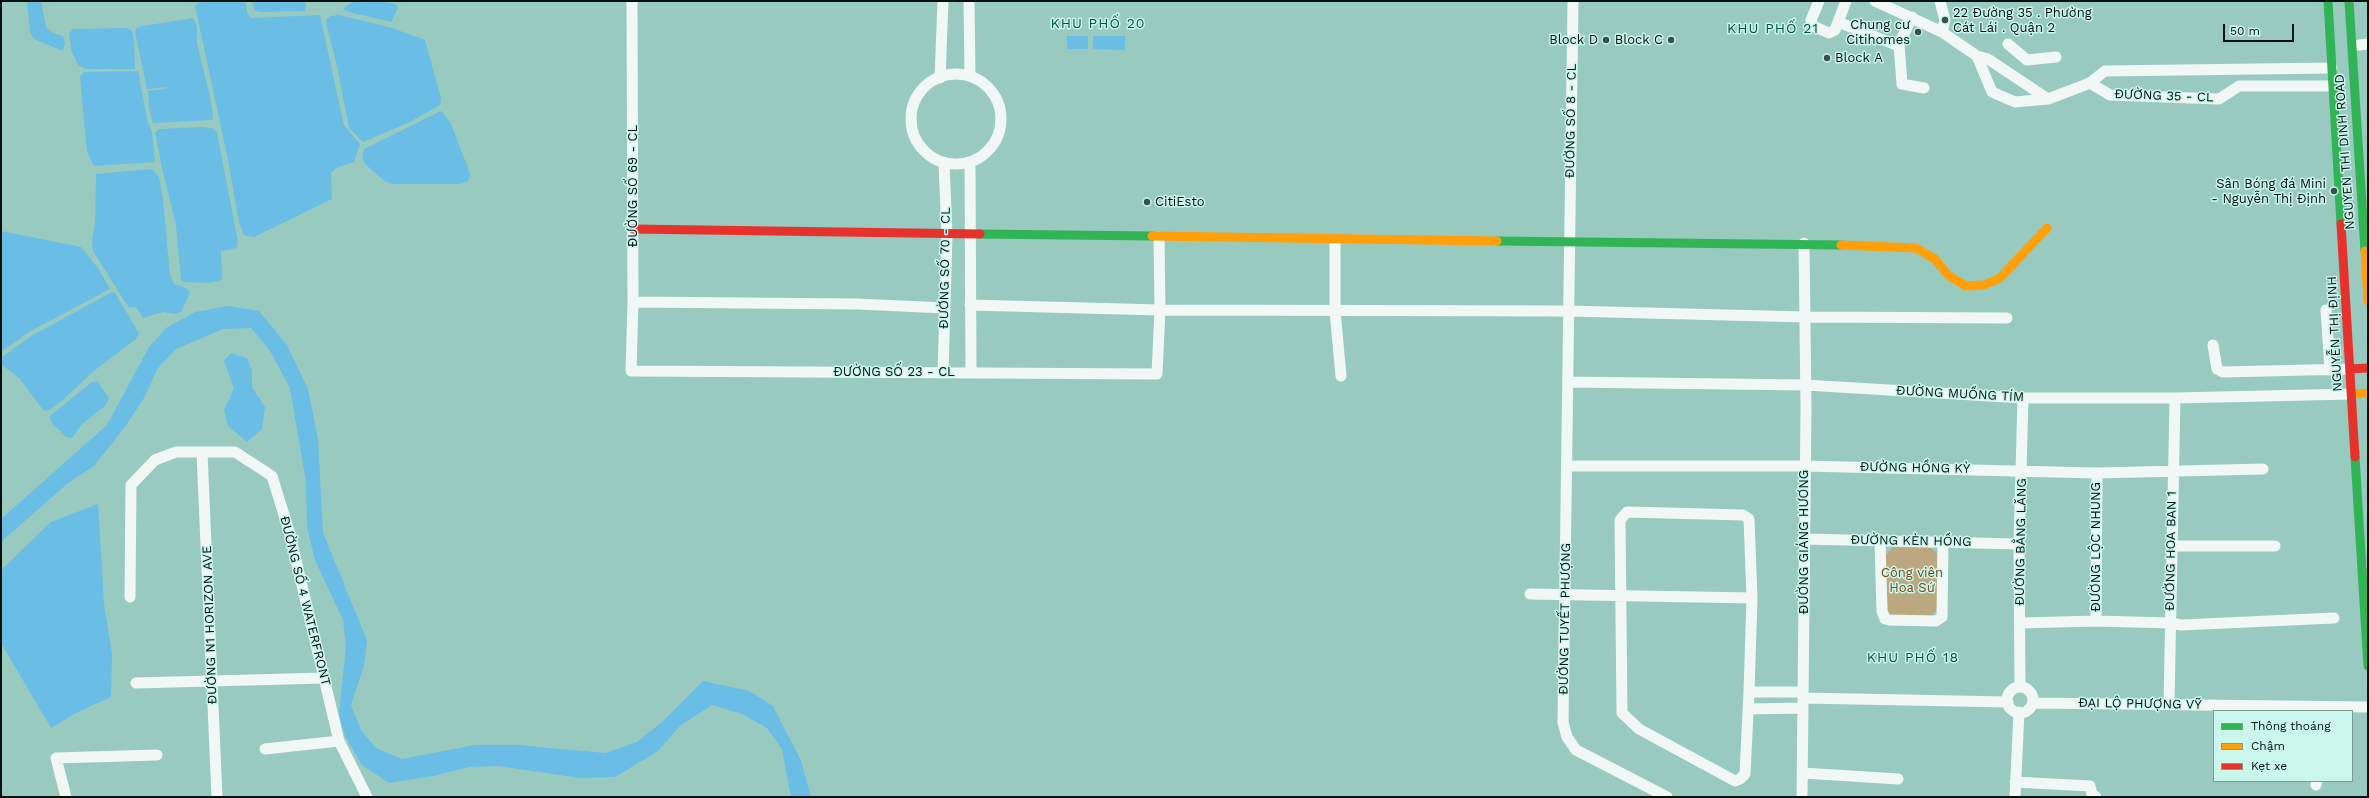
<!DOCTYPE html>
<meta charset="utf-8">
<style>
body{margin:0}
#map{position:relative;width:2369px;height:798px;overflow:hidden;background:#98cabf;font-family:"Work Sans",sans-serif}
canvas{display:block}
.frame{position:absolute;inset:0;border:2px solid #01110e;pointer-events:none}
.legend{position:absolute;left:2213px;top:710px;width:140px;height:72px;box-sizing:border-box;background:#cbf6ec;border:1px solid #7a9a93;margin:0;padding:5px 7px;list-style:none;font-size:12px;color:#01110e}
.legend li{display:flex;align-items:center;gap:8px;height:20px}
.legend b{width:20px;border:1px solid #7a9a93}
.scale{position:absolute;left:2223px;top:24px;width:71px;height:18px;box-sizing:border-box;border:2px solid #01110e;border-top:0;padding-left:5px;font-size:12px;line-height:14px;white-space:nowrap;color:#01110e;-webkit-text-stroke:3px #cbf6ec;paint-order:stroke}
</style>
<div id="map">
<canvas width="2369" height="798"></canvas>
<div class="frame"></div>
<ul class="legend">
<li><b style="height:5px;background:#30b455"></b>Thông thoáng</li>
<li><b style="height:5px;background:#ff9f0a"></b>Chậm</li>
<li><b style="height:5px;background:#e5322d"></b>Kẹt xe</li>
</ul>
<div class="scale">50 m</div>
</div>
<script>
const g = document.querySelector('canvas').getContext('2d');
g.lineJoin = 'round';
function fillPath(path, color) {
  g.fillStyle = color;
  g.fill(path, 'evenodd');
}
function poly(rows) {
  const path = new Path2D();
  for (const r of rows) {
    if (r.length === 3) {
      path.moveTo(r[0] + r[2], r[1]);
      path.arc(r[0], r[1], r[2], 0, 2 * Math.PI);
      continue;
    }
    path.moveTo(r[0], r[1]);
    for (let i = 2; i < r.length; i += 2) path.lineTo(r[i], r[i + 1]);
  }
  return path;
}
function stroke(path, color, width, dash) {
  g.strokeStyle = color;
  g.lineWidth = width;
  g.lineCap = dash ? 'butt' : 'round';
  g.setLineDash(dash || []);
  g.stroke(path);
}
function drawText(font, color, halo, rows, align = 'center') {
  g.font = font + ' "Work Sans",sans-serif';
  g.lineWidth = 3;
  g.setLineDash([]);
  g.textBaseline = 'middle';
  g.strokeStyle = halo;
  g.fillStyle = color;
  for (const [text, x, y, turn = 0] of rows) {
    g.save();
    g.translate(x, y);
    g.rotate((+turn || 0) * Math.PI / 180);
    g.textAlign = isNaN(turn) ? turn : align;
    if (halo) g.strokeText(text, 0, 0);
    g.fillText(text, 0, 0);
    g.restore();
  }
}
fillPath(poly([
 [1893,547,1931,548,1937,554,1937,609,1931,616,1893,615,1888,612,1885,556]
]), '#bba880');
fillPath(poly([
 [27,1,41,1,46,27,53,33,63,36,65,43,63,51,34,39,30,32],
 [245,1,248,15,252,18,320,15,344,125,360,144,354,162,338,167,331,173,332,199,254,237,244,235,239,222,227,155,195,6,200,2],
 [252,1,305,1,306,6,305,11,261,12,255,11],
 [353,1,384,1,396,4,398,8,391,22,345,11,344,8],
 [339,15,392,28,425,40,441,98,440,105,410,122,363,142,349,128,337,66,327,27,326,20,331,16],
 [193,18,197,26,197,43,211,101,213,117,212,120,153,123,149,108,148,91,166,89,167,87,147,89,135,32,137,27],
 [127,28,132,31,134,40,135,69,85,69,78,65,71,50,69,34,72,29],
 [1067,36,1088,36,1088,49,1067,49],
 [1093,36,1125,36,1125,50,1093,49],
 [138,71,147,119,152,132,155,162,94,166,87,152,80,77,84,72],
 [441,111,450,122,470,173,468,181,459,184,393,184,386,182,366,165,362,158,364,149],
 [201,127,212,128,217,132,238,242,237,248,221,251,222,278,220,281,208,283,183,282,181,280,176,225,162,168,155,132,159,129],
 [152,169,159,177,163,199,170,276,174,284,186,288,190,292,181,312,175,314,163,312,143,318,136,307,129,307,125,302,93,251,92,241,95,223,96,174],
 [1,231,81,247,98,268,110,289,29,332,1,352],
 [112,292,115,293,136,328,139,334,136,339,95,370,64,399,48,411,43,410,20,379,1,364,1,358,31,336],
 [229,306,259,311,287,345,308,389,318,439,323,533,367,640,364,666,351,705,361,730,376,748,402,759,475,745,517,745,605,753,637,742,662,722,703,681,749,691,773,706,801,761,811,797,791,797,782,749,767,728,742,714,712,705,681,725,658,751,615,777,580,778,499,766,469,767,433,776,389,783,362,765,345,736,339,714,346,646,343,620,315,560,307,527,306,482,290,388,270,351,251,328,223,329,176,349,158,368,144,398,125,427,94,466,68,483,1,542,1,519,107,425,149,347,166,328,195,312],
 [231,353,247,358,252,370,252,387,265,407,262,429,247,442,228,426,224,410,234,388,224,361],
 [97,381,109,398,105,406,82,424,72,438,66,437,51,422,50,416,92,382],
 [98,504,104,604,112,654,111,697,76,713,51,728,1,643,1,570,51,522]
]), '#6abee6');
stroke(poly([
 [632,1,633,302,631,371,1157,374,1160,310,1159,237],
 [969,1,970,76],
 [1573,1,1563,722,1567,737,1576,750,1667,797],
 [1819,1,1811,20,1813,26,1829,33,1835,30,1846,1],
 [1875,1,1942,32,1977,56,1988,59,2048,99],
 [1940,1,1945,20,1942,32],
 [1838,22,1896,45,1899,44,1912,17],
 [1899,44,1902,84,1924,88],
 [2008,44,2027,60,2056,57],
 [2359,45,2368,44],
 [1977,56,1992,92,2015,102,2048,99,2090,83,2105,71,2332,68],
 [956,119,45],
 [940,78,943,1],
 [2090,83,2110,95,2219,99,2239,86,2333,86],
 [970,162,971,372],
 [1335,240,1335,311,1341,376],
 [633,302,857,304,945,308],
 [970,305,1160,310,1569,311,1805,317,2007,318],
 [2326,310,2330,370],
 [2213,345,2217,369,2223,372,2350,369],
 [943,373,947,235,944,163],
 [1568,382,1805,385,2023,398,2175,398,2352,394],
 [202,453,217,797],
 [1567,466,1804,466,2097,473,2263,469],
 [1627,512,1743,515,1749,519,1752,598,1749,692,1745,774,1740,779,1735,781,1639,729,1622,713,1620,520,1627,512],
 [1803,539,2019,544],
 [1880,541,1882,611,1885,619,1889,620,1936,621,1942,617,1943,543],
 [2171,546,2275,546],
 [1530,594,1752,598],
 [130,597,131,485,155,460,176,452,235,452,272,476,289,531,339,741,367,797],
 [2096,621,2097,473],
 [2020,623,2096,621,2171,623,2181,625,2334,618],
 [136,683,324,678],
 [2020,687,2019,544,2023,398],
 [2020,700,13],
 [1749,692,1803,692],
 [1803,698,2008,702],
 [2033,703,2368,707],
 [2169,704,2175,398],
 [1748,709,1803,708],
 [265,749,339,741],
 [1803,773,1898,779],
 [2015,782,2090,786,2092,794,2096,797],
 [2316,785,2317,781],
 [66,797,56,758,157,755],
 [1802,797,1806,408,1804,243],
 [2015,797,2019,712]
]), '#f0f7f5', 11);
stroke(poly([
 [2328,1,2341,224],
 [2349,1,2365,251],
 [980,234,1152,236],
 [1497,241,1841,245],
 [2355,457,2368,666]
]), '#30b455', 9);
stroke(poly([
 [1152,236,1497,241],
 [1841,245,1916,248,1935,259,1949,276,1966,286,1984,285,2000,278,2047,228],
 [2365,251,2368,301],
 [2352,394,2368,393]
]), '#ff9f0a', 9);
stroke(poly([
 [2341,224,2355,457],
 [633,229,980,234],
 [2350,369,2368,368]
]), '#e5322d', 9);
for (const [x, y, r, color] of [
 [1945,20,4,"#36524c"],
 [1918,32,4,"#36524c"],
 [1606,40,4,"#36524c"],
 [1671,40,4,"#36524c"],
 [1827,58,4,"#36524c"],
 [2334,191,4,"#36524c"],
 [1147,202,4,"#36524c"]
]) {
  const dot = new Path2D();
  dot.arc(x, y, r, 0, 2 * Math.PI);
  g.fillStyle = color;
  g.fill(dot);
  stroke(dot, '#cbf6ec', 1.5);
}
drawText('13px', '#01110e', '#cbf6ec', [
 ["22 Đường 35 . Phường",1953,13,"left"],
 ["Cát Lái . Quận 2",1953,28,"left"],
 ["Chung cư",1910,25],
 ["Citihomes",1910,40],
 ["Block D",1598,40],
 ["Block C",1663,40],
 ["Block A",1835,58,"left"],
 ["Sân Bóng đá Mini",2326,184],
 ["- Nguyễn Thị Định",2326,199],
 ["CitiEsto",1155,202,"left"]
], 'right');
drawText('13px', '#01110e', '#cbf6ec', [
 ["ĐƯỜNG 35 - CL",2164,96,2],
 ["ĐƯỜNG SỐ 8 - CL",1571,121,-89],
 ["NGUYEN THI DINH ROAD",2345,152,-94],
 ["ĐƯỜNG SỐ 69 - CL",633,186,-90],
 ["ĐƯỜNG SỐ 70 - CL",945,268,-89],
 ["NGUYỄN THỊ ĐỊNH",2335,334,-93],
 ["ĐƯỜNG SỐ 23 - CL",894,372],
 ["ĐƯỜNG MUỒNG TÍM",1960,394,3],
 ["ĐƯỜNG HỒNG KỲ",1915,468,1],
 ["ĐƯỜNG KÈN HỒNG",1911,541,1],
 ["ĐƯỜNG GIÁNG HƯƠNG",1804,542,-90],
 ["ĐƯỜNG BẰNG LĂNG",2021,542,-89],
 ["ĐƯỜNG LỘC NHUNG",2096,547,-90],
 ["ĐƯỜNG HOA BAN 1",2171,551,-89],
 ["ĐƯỜNG SỐ 4 WATERFRONT",305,601,76],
 ["ĐƯỜNG TUYẾT PHƯỢNG",1565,619,-89],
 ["ĐƯỜNG N1 HORIZON AVE",210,625,-92],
 ["ĐẠI LỘ PHƯỢNG VỸ",2140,704,1]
]);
drawText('13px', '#7c4714', '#cbf6ec', [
 ["Công viên",1912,573],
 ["Hoa Sứ",1912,588]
]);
g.letterSpacing = '1px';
drawText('14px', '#00554a', '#cbf6ec', [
 ["KHU PHỐ 20",1098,24],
 ["KHU PHỐ 21",1773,29],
 ["KHU PHỐ 18",1913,658]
]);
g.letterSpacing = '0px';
</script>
